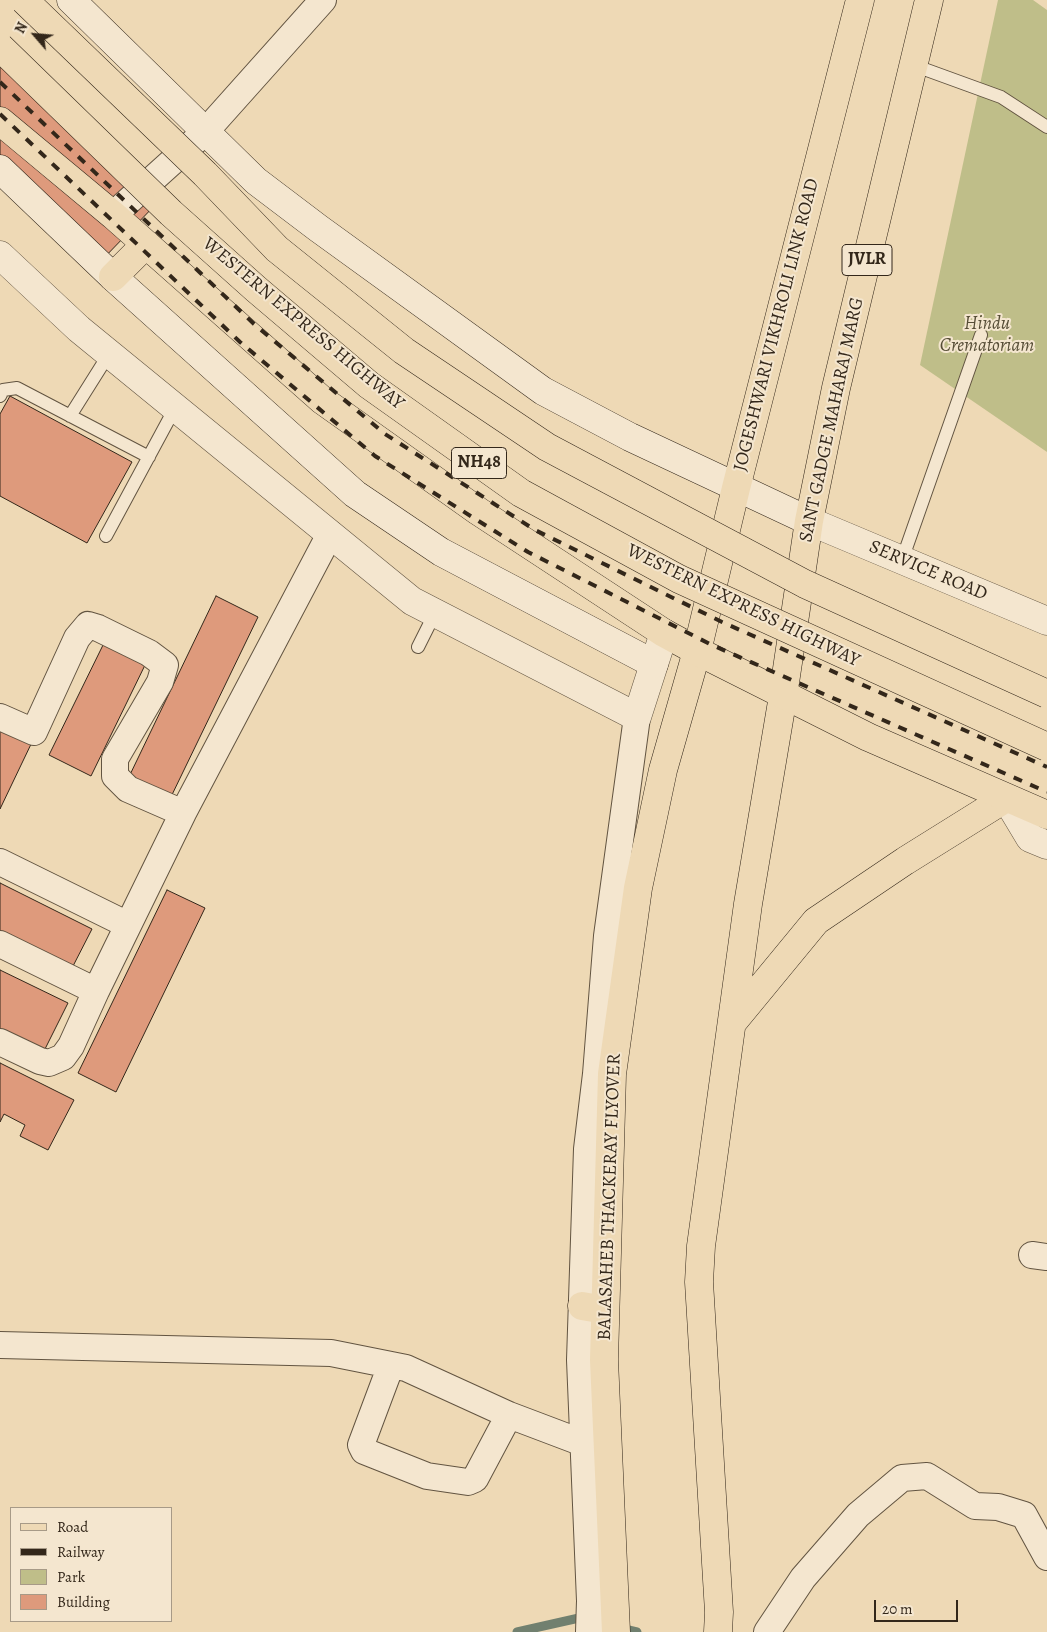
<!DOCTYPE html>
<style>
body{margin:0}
#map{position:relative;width:1047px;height:1632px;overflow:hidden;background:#eed9b5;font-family:Alegreya,serif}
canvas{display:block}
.legend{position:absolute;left:10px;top:1507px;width:162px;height:115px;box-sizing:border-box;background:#f4e6cf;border:1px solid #a79a87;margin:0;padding:6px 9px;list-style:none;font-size:15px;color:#33271a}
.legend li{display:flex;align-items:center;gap:10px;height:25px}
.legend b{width:25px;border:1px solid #a79a87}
.north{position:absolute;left:10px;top:10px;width:50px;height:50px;-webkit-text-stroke:4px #f4e6cf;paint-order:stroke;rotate:297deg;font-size:14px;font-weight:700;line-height:20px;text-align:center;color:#33271a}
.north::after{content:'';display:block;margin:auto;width:18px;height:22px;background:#33271a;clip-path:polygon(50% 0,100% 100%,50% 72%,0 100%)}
.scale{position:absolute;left:874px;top:1600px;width:84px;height:22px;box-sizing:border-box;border:2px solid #33271a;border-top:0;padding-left:6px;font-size:15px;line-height:18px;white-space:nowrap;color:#33271a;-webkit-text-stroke:4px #f4e6cf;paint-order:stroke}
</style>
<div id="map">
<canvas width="1047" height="1632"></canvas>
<ul class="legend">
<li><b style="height:6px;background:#eed9b5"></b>Road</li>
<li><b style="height:6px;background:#33271a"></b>Railway</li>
<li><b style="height:14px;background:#bfbe89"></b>Park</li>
<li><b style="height:14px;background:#de9a7c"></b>Building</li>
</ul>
<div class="north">N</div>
<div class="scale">20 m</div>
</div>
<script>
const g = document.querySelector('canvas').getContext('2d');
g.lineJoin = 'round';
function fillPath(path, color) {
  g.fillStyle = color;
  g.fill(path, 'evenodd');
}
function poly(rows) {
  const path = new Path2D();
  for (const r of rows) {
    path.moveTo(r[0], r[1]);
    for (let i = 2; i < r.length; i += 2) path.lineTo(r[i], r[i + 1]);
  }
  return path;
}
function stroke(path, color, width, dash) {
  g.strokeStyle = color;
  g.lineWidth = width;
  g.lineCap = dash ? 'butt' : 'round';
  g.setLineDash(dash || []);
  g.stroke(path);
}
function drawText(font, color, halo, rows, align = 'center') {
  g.font = font + ' Alegreya,serif';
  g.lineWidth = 4;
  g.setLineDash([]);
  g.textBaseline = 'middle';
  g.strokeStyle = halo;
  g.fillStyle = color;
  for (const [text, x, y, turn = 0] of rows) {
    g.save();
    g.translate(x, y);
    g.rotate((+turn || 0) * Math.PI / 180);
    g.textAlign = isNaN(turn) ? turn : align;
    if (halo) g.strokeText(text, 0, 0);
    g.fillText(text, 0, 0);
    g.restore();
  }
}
fillPath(poly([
 [998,0,1033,0,1047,10,1047,452,920,365]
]), '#bfbe89');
stroke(poly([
 [620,1628,637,1632],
 [517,1632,579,1618]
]), '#71806f', 9);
const building = poly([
 [0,43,160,200,99,263,0,167,0,43],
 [10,396,132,462,87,543,0,496,0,414,10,396],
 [216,596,258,617,168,803,126,783,216,596],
 [105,641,147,661,91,776,49,755,105,641],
 [0,724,33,740,0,809,0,724],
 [0,883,92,929,71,970,0,934,0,883],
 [167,890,205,908,116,1092,78,1073,167,890],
 [0,970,68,1003,44,1051,0,1029,0,970],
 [0,1063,74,1100,48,1150,20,1136,25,1125,4,1114,0,1122,0,1063]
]);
fillPath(building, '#de9a7c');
stroke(building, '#33271a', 1);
const service = poly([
 [913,65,1001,97,1047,127],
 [0,396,3,390,17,388,149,457],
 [70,416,109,354],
 [106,536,175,408],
 [902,560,981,335],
 [418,647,435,613]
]);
const minor = poly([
 [113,215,205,132,323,0],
 [0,717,34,732,77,638,88,625,98,628,149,653,165,665,160,682,115,759,115,776,128,789,183,813],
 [0,862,128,925],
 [0,944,96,991,183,813,330,534],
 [0,1042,40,1061,49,1063,63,1057,71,1046,96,991],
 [1032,1255,1047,1257],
 [0,1345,331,1353,406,1368,509,1415,583,1443],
 [391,1365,361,1445,364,1451,427,1476,468,1482,475,1479,509,1415],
 [589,1632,590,1601,580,1360,587,1149,596,1074,607,936,637,717],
 [767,1632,803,1578,858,1515,902,1478,927,1476,975,1506,998,1507,1024,1515,1047,1557]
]);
const tertiary = poly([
 [0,255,79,329,412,601,637,717,664,633],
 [809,521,1047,621],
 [1006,798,1030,838,1047,845]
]);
const secondary = poly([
 [71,0,256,181,318,228,543,391,630,437,809,521],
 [0,169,113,277,355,494,441,552,654,664]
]);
const primary = poly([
 [732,1023,816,921,905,861,1006,798],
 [582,1306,605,1310],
 [616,1632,604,1360,612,1074,638,888,663,770,697,651,736,488,860,0],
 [718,1632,719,1612,699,1282,701,1246,748,904,783,696,809,521,836,388,929,0]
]);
const trunk = poly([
 [0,121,113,215,322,400,478,511,664,633,697,651,868,737,1047,815],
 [113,277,146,244]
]);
stroke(service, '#625441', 14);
stroke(minor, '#625441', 28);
stroke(tertiary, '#625441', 29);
stroke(secondary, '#33271a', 29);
stroke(primary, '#33271a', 29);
stroke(trunk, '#33271a', 29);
stroke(service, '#f4e6cf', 12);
stroke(minor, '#f4e6cf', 26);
stroke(tertiary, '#f4e6cf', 28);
stroke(secondary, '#f4e6cf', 28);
stroke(primary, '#eed9b5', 28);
stroke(trunk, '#eed9b5', 28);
stroke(poly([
 [0,82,254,324,385,434,535,530,722,622,1047,767],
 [0,114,240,342,375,456,528,552,712,645,1047,792]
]), '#33271a', 4, [9, 9]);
const trunkBridge = poly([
 [24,0,205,174,277,249,404,351,547,447,805,584,1047,694],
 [0,47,171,213,256,289,369,385,521,493,679,579,1047,747]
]);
stroke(trunkBridge, '#33271a', 29, []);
stroke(trunkBridge, '#eed9b5', 28);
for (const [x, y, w] of [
 [867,260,50],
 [479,463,55]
]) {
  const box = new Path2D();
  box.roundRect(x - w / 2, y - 15.5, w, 31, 4);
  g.fillStyle = '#f4e6cf';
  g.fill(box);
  stroke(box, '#33271a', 1);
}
drawText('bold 18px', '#33271a', null, [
 ["JVLR",867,260],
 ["NH48",479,463]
]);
drawText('19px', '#33271a', '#f4e6cf', [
 ["WESTERN EXPRESS HIGHWAY",303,324,40],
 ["JOGESHWARI VIKHROLI LINK ROAD",777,325,-76],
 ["SANT GADGE MAHARAJ MARG",832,420,-78],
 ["SERVICE ROAD",928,571,23],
 ["WESTERN EXPRESS HIGHWAY",743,606,26],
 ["BALASAHEB THACKERAY FLYOVER",610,1197,-88]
]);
drawText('italic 19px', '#564d36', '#f4e6cf', [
 ["Hindu",987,324],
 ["Crematoriam",987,346]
]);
</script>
